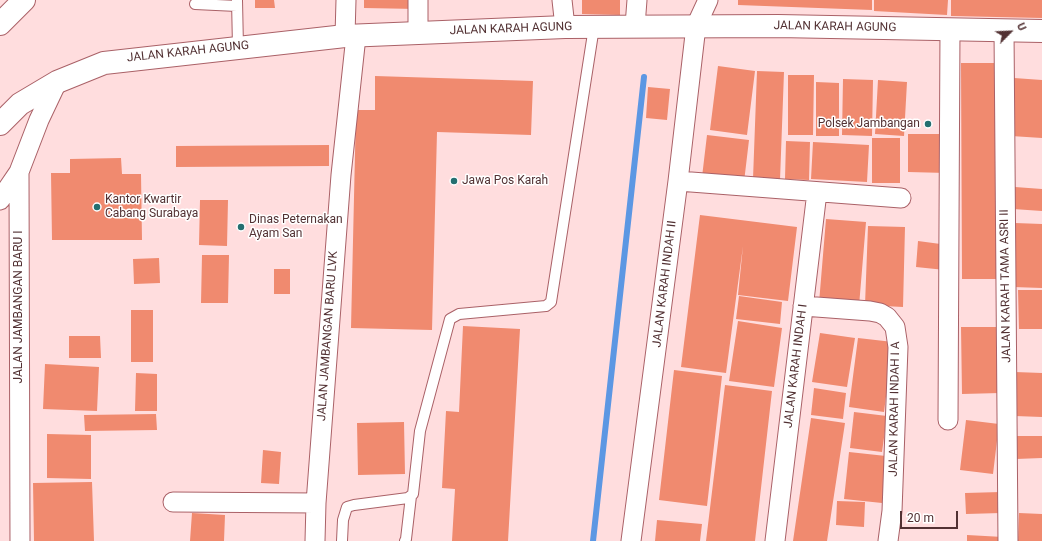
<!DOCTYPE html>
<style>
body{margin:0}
#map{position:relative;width:1042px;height:541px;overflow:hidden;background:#ffddde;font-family:Roboto,sans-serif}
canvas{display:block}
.north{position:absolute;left:990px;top:12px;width:40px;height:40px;-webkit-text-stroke:3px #fff;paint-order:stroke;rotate:66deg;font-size:11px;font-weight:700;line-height:16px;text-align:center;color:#523133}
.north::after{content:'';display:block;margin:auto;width:14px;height:18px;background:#523133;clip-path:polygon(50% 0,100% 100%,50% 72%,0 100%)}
.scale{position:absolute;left:900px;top:511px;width:58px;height:18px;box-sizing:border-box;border:2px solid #523133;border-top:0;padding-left:5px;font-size:12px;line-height:14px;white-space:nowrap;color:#523133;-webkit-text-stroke:3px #fff;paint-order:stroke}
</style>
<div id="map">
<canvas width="1042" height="541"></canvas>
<div class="north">U</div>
<div class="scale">20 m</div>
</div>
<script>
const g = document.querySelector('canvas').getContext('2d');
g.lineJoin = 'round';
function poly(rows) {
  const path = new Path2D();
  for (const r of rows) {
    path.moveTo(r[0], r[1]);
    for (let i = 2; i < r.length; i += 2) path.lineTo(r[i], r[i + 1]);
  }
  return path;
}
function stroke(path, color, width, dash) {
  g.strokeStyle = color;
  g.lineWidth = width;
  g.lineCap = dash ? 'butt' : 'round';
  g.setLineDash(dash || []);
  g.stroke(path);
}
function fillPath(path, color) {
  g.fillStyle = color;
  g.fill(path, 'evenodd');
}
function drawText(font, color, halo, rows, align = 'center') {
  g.font = font + ' Roboto,sans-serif';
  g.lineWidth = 3;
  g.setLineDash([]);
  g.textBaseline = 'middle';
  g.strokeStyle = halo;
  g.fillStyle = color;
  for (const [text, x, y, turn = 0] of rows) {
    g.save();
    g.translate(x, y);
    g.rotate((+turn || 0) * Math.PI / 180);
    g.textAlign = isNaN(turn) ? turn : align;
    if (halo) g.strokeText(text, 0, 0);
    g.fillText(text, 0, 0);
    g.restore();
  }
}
stroke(poly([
 [593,541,644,77]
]), '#5c97e3', 6);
fillPath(poly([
 [255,0,274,0,275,8,255,8],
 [364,0,417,0,417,9,364,8],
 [582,0,620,0,620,15,582,14],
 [738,0,872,0,872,10,738,5],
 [874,0,948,0,947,15,874,11],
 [951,0,1042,0,1042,18,951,16],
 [961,63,998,63,999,279,962,279],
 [718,66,755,71,747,135,710,130],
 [757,71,784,72,780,180,753,179],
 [788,75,814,75,813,135,788,135],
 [375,76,533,81,531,135,437,132,432,330,351,328,356,110,375,110],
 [1014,78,1042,80,1042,138,1011,136],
 [843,79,873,80,872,136,842,135],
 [878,80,907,82,904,136,875,134],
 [816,82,839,83,839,136,816,136],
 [648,87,670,89,667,120,646,118],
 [908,134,947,134,947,173,908,172],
 [707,135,749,140,744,182,702,177],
 [872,138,900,138,900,183,872,183],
 [786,141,810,142,809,180,785,179],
 [813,142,869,145,867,182,811,179],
 [329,145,329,166,176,167,176,146],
 [121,158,122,174,141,174,142,240,52,240,51,173,70,173,70,159],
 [1015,187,1042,189,1042,211,1013,209],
 [200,200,228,200,227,246,199,245],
 [700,215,797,227,788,301,738,295,743,246,726,373,681,367],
 [826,219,866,222,859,306,819,303],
 [1015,223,1042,224,1042,288,1013,287],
 [868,226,905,227,903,307,865,305],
 [918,241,948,245,945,270,916,267],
 [202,255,229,255,228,303,201,303],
 [159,258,160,283,134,284,133,259],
 [274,269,290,269,290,294,274,294],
 [1018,290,1042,290,1042,329,1019,329],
 [739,296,782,302,780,324,736,319],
 [131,310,153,310,153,362,131,362],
 [738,321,782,328,774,387,729,381],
 [463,326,520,329,508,541,452,541,455,489,442,488,446,411,459,412],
 [961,327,998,327,1000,393,962,394],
 [820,333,855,338,847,387,812,382],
 [69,336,100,336,101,358,69,358],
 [858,338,893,342,884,412,849,407],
 [45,364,99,367,97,411,43,409],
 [674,370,722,376,707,506,659,500],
 [1015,372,1042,373,1042,417,1015,416],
 [136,373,157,374,157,411,135,411],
 [725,385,772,391,755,541,706,541],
 [814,388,846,393,843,419,811,415],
 [854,412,887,416,882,452,850,448],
 [156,414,157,430,85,431,84,415],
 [811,418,845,423,827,541,793,541],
 [966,420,999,424,993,474,960,470],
 [404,422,405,474,358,475,357,423],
 [47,434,91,435,91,479,47,478],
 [1015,436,1042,436,1042,458,1016,459],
 [263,450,281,452,279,484,261,483],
 [849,452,886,456,882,503,844,499],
 [92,482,94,541,34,541,33,483],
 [1001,492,1001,513,966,514,965,493],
 [837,501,865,502,864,527,836,525],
 [192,513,225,515,224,541,190,541],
 [1019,513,1042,514,1042,541,1018,541],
 [657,520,702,524,700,541,655,541],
 [967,535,1003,537,1003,541,967,541]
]), '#f08a6f');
const lane = poly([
 [237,0,238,47],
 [195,4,237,6],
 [342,541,343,520,347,507,354,505,408,498,413,494,420,431,450,319,459,314,546,306,551,302,594,27],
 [405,541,406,539,411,496]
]);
const street = poly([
 [562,0,565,27],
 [635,26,637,0],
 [1004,30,1008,541],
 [418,32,418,0],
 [345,36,346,0],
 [678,181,901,198],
 [0,200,19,172],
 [803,306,870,311,880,313,887,317,895,327,898,347,892,511,888,541],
 [948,420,950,29],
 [173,502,316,503],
 [20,541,19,172,39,120,57,82],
 [315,541,316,503,341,175,356,36],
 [631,541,678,181,696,26,708,0],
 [775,541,817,192]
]);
const secondary = poly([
 [0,124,20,104,57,82,104,63,345,36,565,27,778,26,1042,31]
]);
const highway = poly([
 [0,24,24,0]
]);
stroke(lane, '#aa6167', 12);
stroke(street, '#aa6167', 21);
stroke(secondary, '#aa6167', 24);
stroke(highway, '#aa6167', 24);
stroke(lane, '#fff', 10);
stroke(street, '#fff', 19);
stroke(secondary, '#fff', 22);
stroke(highway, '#fff', 22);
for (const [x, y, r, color] of [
 [928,124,4,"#246f70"],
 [454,181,4,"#246f70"],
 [97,207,4,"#246f70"],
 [241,227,4,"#246f70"]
]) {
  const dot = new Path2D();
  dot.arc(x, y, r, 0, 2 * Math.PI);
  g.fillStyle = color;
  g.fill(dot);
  stroke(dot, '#fff', 1.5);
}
drawText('12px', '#523133', '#fff', [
 ["JALAN KARAH AGUNG",835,27,1],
 ["JALAN KARAH AGUNG",511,29,-2],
 ["JALAN KARAH AGUNG",188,52,-6],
 ["JALAN KARAH INDAH II",665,284,-83],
 ["JALAN KARAH TAMA ASRI II",1006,286,-91],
 ["JALAN JAMBANGAN BARU I",19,307,-90],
 ["JALAN JAMBANGAN BARU LVK",328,336,-86],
 ["JALAN KARAH INDAH I",796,366,-83],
 ["JALAN KARAH INDAH I A",895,409,-89]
]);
drawText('12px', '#523133', '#fff', [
 ["Polsek Jambangan",920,124,"right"],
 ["Jawa Pos Karah",462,181],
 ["Kantor Kwartir",105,200],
 ["Cabang Surabaya",105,214],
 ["Dinas Peternakan",249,220],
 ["Ayam San",249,234]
], 'left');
</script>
